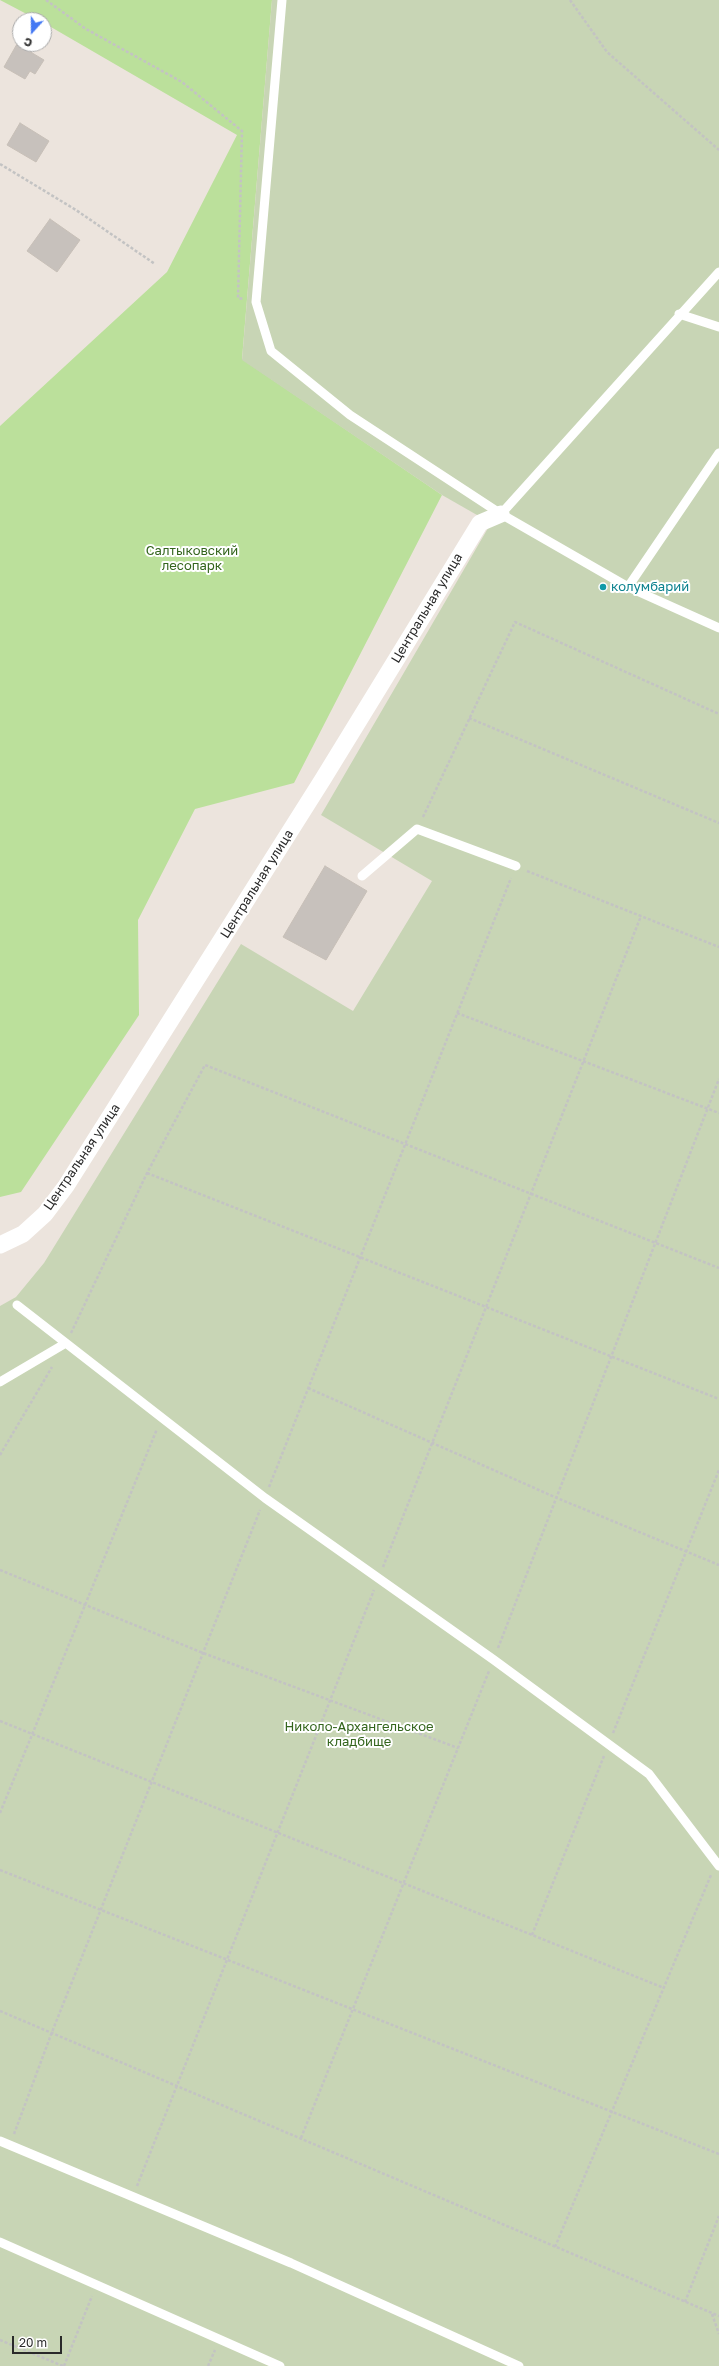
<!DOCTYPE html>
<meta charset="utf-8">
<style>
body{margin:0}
#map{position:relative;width:719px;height:2366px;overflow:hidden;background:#ece4dd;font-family:"Golos Text",sans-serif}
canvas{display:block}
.north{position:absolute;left:12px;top:12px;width:40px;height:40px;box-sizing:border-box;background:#fff;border:1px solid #aaa;border-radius:50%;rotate:201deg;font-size:11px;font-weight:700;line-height:16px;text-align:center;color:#2a2a2a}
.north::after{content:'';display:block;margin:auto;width:14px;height:18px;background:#4378f3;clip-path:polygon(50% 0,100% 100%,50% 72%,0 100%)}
.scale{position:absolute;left:12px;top:2336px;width:50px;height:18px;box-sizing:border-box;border:2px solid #2a2a2a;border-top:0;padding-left:5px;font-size:12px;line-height:14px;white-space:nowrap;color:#2a2a2a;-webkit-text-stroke:3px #fff;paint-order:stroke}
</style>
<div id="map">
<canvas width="719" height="2366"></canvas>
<div class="north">С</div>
<div class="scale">20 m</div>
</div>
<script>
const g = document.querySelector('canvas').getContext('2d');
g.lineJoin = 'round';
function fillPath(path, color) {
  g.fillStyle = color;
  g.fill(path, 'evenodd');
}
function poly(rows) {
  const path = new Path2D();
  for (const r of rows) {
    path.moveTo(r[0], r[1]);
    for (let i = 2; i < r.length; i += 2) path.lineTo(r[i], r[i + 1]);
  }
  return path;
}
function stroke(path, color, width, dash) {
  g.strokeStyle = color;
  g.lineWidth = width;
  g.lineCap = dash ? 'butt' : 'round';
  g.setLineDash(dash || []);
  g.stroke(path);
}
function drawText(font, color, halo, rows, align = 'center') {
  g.font = font + ' "Golos Text",sans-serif';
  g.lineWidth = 4;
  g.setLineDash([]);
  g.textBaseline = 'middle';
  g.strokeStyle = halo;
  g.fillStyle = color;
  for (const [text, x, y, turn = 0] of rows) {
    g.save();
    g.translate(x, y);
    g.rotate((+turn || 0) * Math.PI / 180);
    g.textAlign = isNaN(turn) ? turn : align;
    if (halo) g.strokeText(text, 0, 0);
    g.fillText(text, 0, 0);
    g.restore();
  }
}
fillPath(poly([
 [0,0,272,0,242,359,442,495,294,783,195,809,138,920,139,1015,21,1192,0,1197,0,426,167,272,237,135,44,23,44,20,38,20]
]), '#bbe09b');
fillPath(poly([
 [272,0,719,0,719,2366,0,2366,0,1306,16,1297,44,1263,241,944,353,1011,432,881,321,815,491,523,442,495,242,360]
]), '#c8d5b5');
const building = poly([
 [17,44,44,60,35,74,30,71,25,79,4,67,17,44],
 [20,123,49,141,36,162,7,145,20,123],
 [50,219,80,240,57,272,27,251,50,219],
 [325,866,367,891,326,960,283,937,325,866]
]);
fillPath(building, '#c7c1bc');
stroke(building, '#c7bfb7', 1);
stroke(poly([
 [46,0,86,29,182,82,242,131,238,298,244,299],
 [570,0,607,52,719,150],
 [0,164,76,210,155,264],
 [469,718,719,823],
 [423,817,515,622,719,714],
 [527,871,719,947],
 [457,1013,719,1113],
 [147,1173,719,1399],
 [71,1333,147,1173,205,1065,719,1268],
 [308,1388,557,1498,719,1565],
 [0,1455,52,1367],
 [269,1487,511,878],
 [383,1567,641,916],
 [0,1570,203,1653,458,1748],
 [498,1648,719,1079],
 [0,1721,664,1988],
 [613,1733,719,1470],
 [0,1813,157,1429],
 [0,1870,719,2154],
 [532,1935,604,1756],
 [0,2011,719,2316],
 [14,2134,52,2032,260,1510],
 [301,2138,489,1671],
 [137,2186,374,1590],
 [555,2247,711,1875],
 [685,2302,719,2216],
 [712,2314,719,2334],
 [0,2340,63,2366],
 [64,2366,92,2296],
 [208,2366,215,2350]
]), '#c3c3c3', 2.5, [3, 2]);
stroke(poly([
 [282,0,256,302,271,351,350,415,501,514],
 [719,272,501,514,628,587,719,628],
 [679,314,719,327],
 [628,587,719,453],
 [362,876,417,829,516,866],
 [17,1305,265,1498,494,1660,649,1774,719,1866],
 [0,1382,66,1343],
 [0,2141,291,2263,519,2366],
 [0,2242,280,2366]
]), '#fff', 9);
stroke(poly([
 [0,1245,23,1234,45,1214,66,1186,323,779,480,523,501,514]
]), '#fff', 17);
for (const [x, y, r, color] of [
 [603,587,4,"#0f9aa8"]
]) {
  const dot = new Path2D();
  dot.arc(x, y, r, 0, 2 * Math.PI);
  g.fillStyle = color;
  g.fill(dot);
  stroke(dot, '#fff', 1.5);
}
drawText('13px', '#34651d', '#fff', [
 ["Салтыковский",192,551],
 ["лесопарк",192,566],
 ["Николо-Архангельское",359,1727],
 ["кладбище",359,1742]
]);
drawText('13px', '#0d838f', '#fff', [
 ["колумбарий",611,587]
], 'left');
drawText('13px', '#2a2a2a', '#fff', [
 ["Центральная улица",427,608,-59],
 ["Центральная улица",257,884,-58],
 ["Центральная улица",82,1157,-56]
]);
</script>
